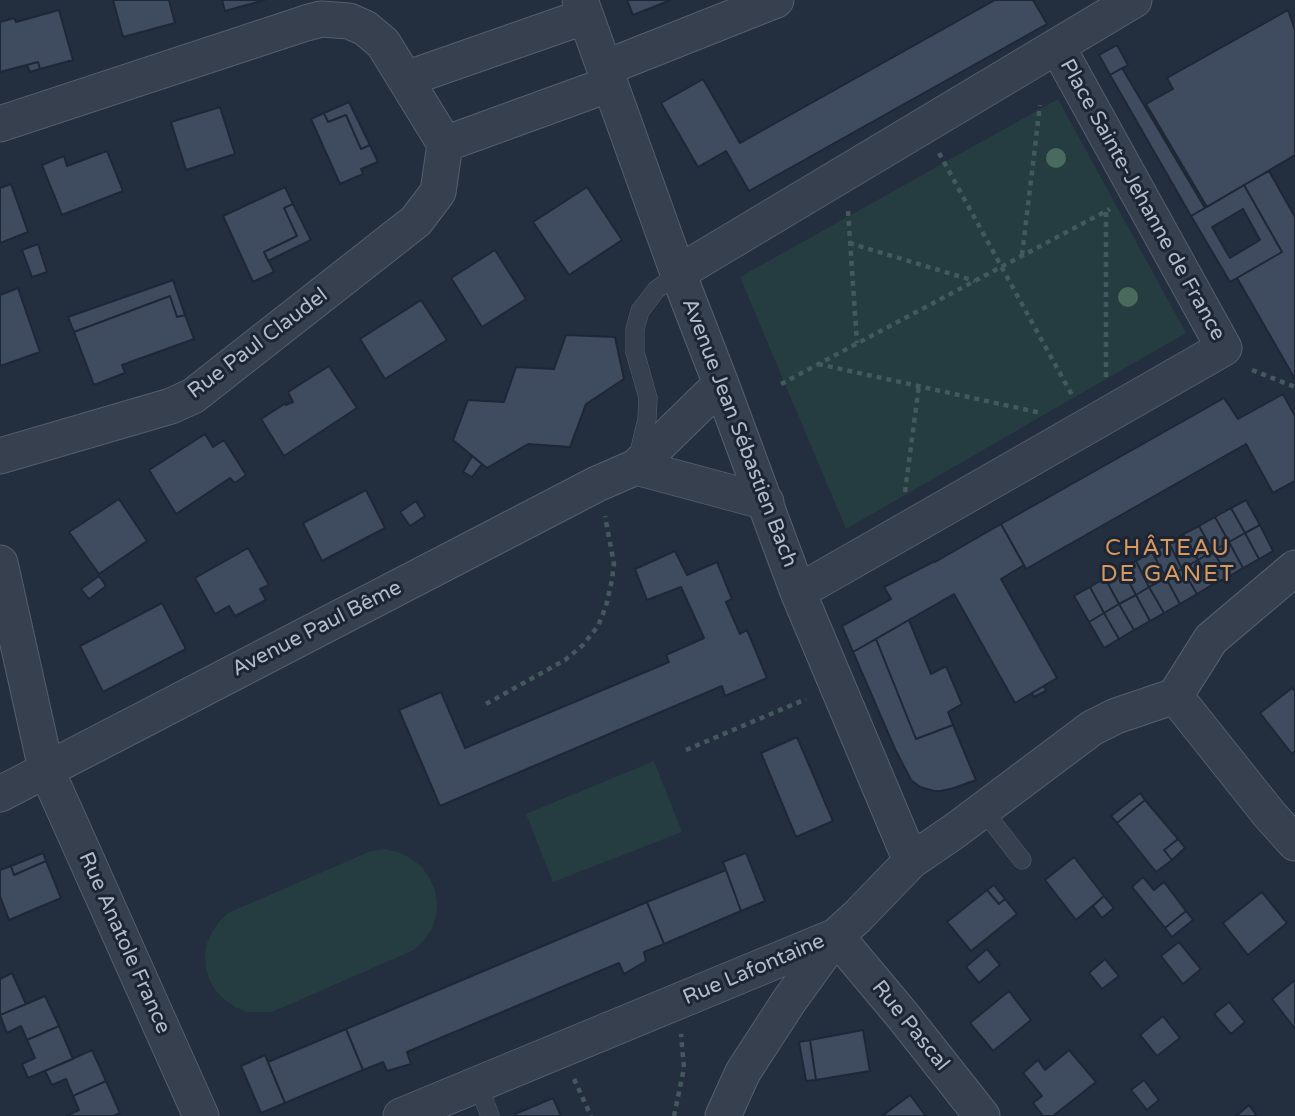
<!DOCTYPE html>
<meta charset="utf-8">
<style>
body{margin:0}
canvas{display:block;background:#232e3f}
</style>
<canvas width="1295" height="1116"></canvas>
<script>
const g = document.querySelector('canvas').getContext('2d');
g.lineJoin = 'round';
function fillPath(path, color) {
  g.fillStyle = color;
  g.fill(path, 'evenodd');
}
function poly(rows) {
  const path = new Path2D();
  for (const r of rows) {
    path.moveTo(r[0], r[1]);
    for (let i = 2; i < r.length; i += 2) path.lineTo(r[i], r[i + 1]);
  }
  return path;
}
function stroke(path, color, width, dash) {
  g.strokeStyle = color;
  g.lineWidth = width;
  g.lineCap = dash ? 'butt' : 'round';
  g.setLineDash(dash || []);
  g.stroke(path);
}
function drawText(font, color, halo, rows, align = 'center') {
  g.font = font + ' "Varela Round",sans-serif';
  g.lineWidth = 6;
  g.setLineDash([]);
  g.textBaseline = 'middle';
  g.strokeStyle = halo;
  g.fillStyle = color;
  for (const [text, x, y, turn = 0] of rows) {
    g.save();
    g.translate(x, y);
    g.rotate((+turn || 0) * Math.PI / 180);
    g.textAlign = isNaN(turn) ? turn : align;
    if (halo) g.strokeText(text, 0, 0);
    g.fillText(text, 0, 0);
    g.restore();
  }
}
fillPath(poly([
 [1058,99,1186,333,846,529,740,277],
 [654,761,682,832,553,882,526,814],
 [384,849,398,852,410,858,421,866,429,877,435,890,437,903,436,916,432,929,424,940,414,950,272,1012,247,1012,235,1007,225,1000,216,991,210,981,206,968,205,956,207,943,212,932,219,922,228,913,371,851]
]), '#253c40');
const building = poly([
 [113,0,169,0,175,23,123,37,113,0],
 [222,0,265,0,225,11,222,0],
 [627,0,671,0,633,15,627,0],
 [995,0,1033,0,1047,24,749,191,726,151,698,167,661,103,703,79,740,143,995,0],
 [59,10,73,60,40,69,38,62,0,72,0,22,14,18,16,22,59,10],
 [1288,10,1295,30,1295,155,1207,207,1146,104,1173,89,1167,78,1288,10],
 [1117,45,1128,65,1110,75,1099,55,1117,45],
 [38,62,40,69,30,72,27,65,38,62],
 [1122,68,1205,208,1191,216,1110,75,1122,68],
 [349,102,370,145,361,149,346,115,328,122,324,113,349,102],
 [220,107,235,154,186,170,171,122,220,107],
 [324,113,328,122,346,115,361,149,370,145,378,162,361,169,363,174,340,184,311,119,324,113],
 [107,151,123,191,62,215,42,165,64,156,67,166,107,151],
 [1269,171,1295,217,1295,379,1237,278,1282,252,1244,185,1269,171],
 [11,184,28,232,0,243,0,188,11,184],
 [1244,185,1282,252,1230,282,1191,216,1244,185],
 [1243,209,1260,240,1230,258,1212,227,1243,209],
 [285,187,293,204,284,208,297,236,264,252,274,272,253,282,223,216,285,187],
 [587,187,622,240,569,275,533,222,587,187],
 [293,204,311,240,268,261,264,252,297,236,284,208,293,204],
 [38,244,47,272,32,277,22,250,38,244],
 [495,250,526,299,482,327,451,278,495,250],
 [173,280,185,315,177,317,170,296,74,332,68,317,173,280],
 [18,288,40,352,0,366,0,295,18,288],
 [170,296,177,317,185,315,194,339,122,365,125,373,94,385,74,332,170,296],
 [421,300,447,340,385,379,360,339,421,300],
 [566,335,615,337,624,379,586,404,570,447,528,444,487,468,453,440,468,400,504,402,516,367,554,369,566,335],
 [329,366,357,408,284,456,261,419,286,403,286,405,293,402,288,392,329,366],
 [1283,394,1295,416,1295,481,1273,493,1246,444,1026,569,1001,524,1224,398,1238,419,1283,394],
 [205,434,213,447,224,440,246,475,235,483,230,478,176,514,149,470,205,434],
 [472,456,482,464,472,477,463,472,472,456],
 [366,490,385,528,322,561,303,523,366,490],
 [119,499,147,541,99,574,69,532,119,499],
 [1246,500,1260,525,1245,533,1231,508,1246,500],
 [416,501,425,516,410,526,400,512,416,501],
 [1231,508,1245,533,1229,542,1215,517,1231,508],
 [1215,517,1229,542,1213,551,1199,526,1215,517],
 [1001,524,1024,565,1001,579,1057,678,1015,703,954,594,853,652,842,626,891,599,884,587,935,561,935,562,1001,524],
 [1260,525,1273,551,1259,559,1245,533,1260,525],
 [1199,526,1213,551,1198,560,1183,534,1199,526],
 [1245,533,1259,559,1243,568,1229,542,1245,533],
 [1183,534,1198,560,1182,569,1169,543,1183,534],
 [1229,542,1243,568,1228,577,1213,551,1229,542],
 [1169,543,1182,569,1166,578,1152,552,1169,543],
 [248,548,269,585,260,589,266,600,235,616,229,606,215,614,195,578,248,548],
 [675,551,687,575,717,562,732,599,726,602,740,634,747,630,767,678,725,696,722,686,440,806,399,710,441,692,465,748,669,662,666,655,704,638,681,587,647,600,635,569,675,551],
 [1213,551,1228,577,1212,585,1198,560,1213,551],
 [1152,552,1166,578,1149,587,1136,561,1152,552],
 [1198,560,1212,585,1197,594,1182,569,1198,560],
 [1136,561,1149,587,1136,595,1122,569,1136,561],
 [1122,569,1136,595,1119,604,1105,578,1122,569],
 [1182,569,1197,594,1180,604,1166,578,1182,569],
 [99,576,106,586,89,599,81,589,99,576],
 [1105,578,1119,604,1104,613,1090,587,1105,578],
 [1166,578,1180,604,1164,613,1149,587,1166,578],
 [1090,587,1104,613,1089,622,1074,596,1090,587],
 [1149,587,1164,613,1150,621,1136,595,1149,587],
 [1136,595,1150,621,1134,630,1119,604,1136,595],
 [162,603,186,649,103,692,80,646,162,603],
 [1119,604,1134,630,1119,639,1104,613,1119,604],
 [1104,613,1119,639,1104,648,1089,622,1104,613],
 [909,620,931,674,946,666,962,704,948,712,953,725,916,739,876,639,909,620],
 [876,639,916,739,953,725,976,780,954,788,941,791,934,791,920,787,911,780,895,749,853,652,876,639],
 [1044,686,1046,691,1034,697,1032,693,1044,686],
 [1292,688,1295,691,1295,751,1292,754,1260,713,1292,688],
 [797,737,833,821,796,837,761,753,797,737],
 [1140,793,1145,800,1117,823,1111,816,1140,793],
 [1145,800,1178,839,1164,850,1172,860,1156,872,1117,823,1145,800],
 [1178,839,1185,848,1172,860,1164,850,1178,839],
 [43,853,46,861,14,875,11,866,43,853],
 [746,853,765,901,741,911,723,862,746,853],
 [1074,857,1104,896,1076,920,1045,880,1074,857],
 [46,861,61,898,9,920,0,896,0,870,11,866,14,875,46,861],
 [726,870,741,911,664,944,647,902,726,870],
 [1143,877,1154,890,1164,882,1186,911,1165,928,1132,887,1143,877],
 [994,885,1005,899,999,904,987,890,994,885],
 [987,890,999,904,1005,899,1017,914,971,951,947,922,987,890],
 [1262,892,1287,923,1248,955,1223,923,1262,892],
 [1104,896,1114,908,1102,918,1093,906,1104,896],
 [647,902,664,944,644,952,646,961,624,974,619,963,407,1052,411,1064,387,1071,383,1062,363,1070,346,1029,647,902],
 [1186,911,1193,920,1172,937,1165,928,1186,911],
 [1179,942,1201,969,1183,984,1161,956,1179,942],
 [987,949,1000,965,979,983,966,967,987,949],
 [1105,959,1119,976,1102,989,1089,973,1105,959],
 [12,973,26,1004,0,1015,0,979,12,973],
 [1295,980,1295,1029,1272,999,1295,980],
 [1009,991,1031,1020,993,1051,970,1023,1009,991],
 [45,996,59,1026,27,1040,21,1026,7,1033,0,1015,45,996],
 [1229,1002,1245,1022,1231,1034,1214,1014,1229,1002],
 [1163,1016,1180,1038,1157,1056,1140,1035,1163,1016],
 [59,1026,73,1059,28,1078,22,1064,35,1058,27,1040,59,1026],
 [346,1029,363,1070,285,1103,268,1062,346,1029],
 [863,1030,870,1071,816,1080,810,1040,863,1030],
 [810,1040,816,1080,806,1081,799,1042,810,1040],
 [92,1050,106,1081,73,1096,66,1079,52,1085,45,1071,92,1050],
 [1069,1050,1096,1082,1053,1116,1043,1116,1033,1103,1042,1096,1023,1073,1038,1060,1045,1070,1069,1050],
 [265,1055,285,1103,261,1113,241,1066,265,1055],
 [1144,1080,1159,1100,1147,1110,1131,1090,1144,1080],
 [106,1081,120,1113,114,1116,66,1116,79,1110,73,1096,106,1081],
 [910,1095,926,1116,882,1116,910,1095],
 [553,1098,561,1116,516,1116,515,1114,553,1098],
 [1249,1105,1257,1116,1236,1116,1249,1105]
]);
fillPath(building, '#3f4b5f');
stroke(building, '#1e2736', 2);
const lane = poly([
 [638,457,647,419,648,398,635,352,635,329,640,311,656,290,678,273],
 [983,810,1022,860],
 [478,1084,490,1116]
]);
const street = poly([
 [580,0,678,273,721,384,798,592,911,861],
 [605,68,776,0],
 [406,79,586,16],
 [0,124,306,23,321,19,349,21,365,28,383,43,445,144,438,192,416,221,193,396,171,406,0,456],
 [445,144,610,84],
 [678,273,1134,0],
 [636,467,766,502],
 [0,563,46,769,201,1116],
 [798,592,1224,348,1057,46],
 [1175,696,1269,814,1295,843],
 [1175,696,1211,639,1295,568],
 [0,794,597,484,636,467,721,384],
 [836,936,903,1016,982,1116],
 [401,1116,836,936,857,917,911,861,956,830,1092,728,1116,716,1175,696],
 [723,1116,743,1072,789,1001,836,936]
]);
stroke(lane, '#555e6d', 19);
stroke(street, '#555e6d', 37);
stroke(poly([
 [939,153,1073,397],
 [848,211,857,343],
 [849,243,975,281],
 [1022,255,1040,105],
 [818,364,1041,413],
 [1252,370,1295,387],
 [1106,377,1106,212],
 [781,384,1110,209],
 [905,492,919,385],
 [486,704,565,660,583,645,598,626,606,606,612,580,614,564,605,516],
 [686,750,806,699],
 [574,1079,591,1116],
 [674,1116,684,1068,681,1034]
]), '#43595d', 4.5, [5, 5]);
stroke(lane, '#37404f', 18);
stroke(street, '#37404f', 35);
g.fillStyle = '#4a6a5d';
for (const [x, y] of [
 [1056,158],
 [1128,297]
]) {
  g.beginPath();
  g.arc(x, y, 10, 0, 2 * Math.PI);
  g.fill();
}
drawText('21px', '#b3bbca', '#1c2534', [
 ["Place Sainte-Jehanne de France",1142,200,61],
 ["Rue Paul Claudel",258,344,-37],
 ["Avenue Jean Sébastien Bach",739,433,69],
 ["Avenue Paul Bême",317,629,-27],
 ["Rue Anatole France",124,943,66],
 ["Rue Lafontaine",754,970,-23],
 ["Rue Pascal",910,1026,51]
]);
g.letterSpacing = '2px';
drawText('23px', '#d9985e', '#1c2534', [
 ["CHÂTEAU",1168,549],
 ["DE GANET",1168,575]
]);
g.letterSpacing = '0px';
</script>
